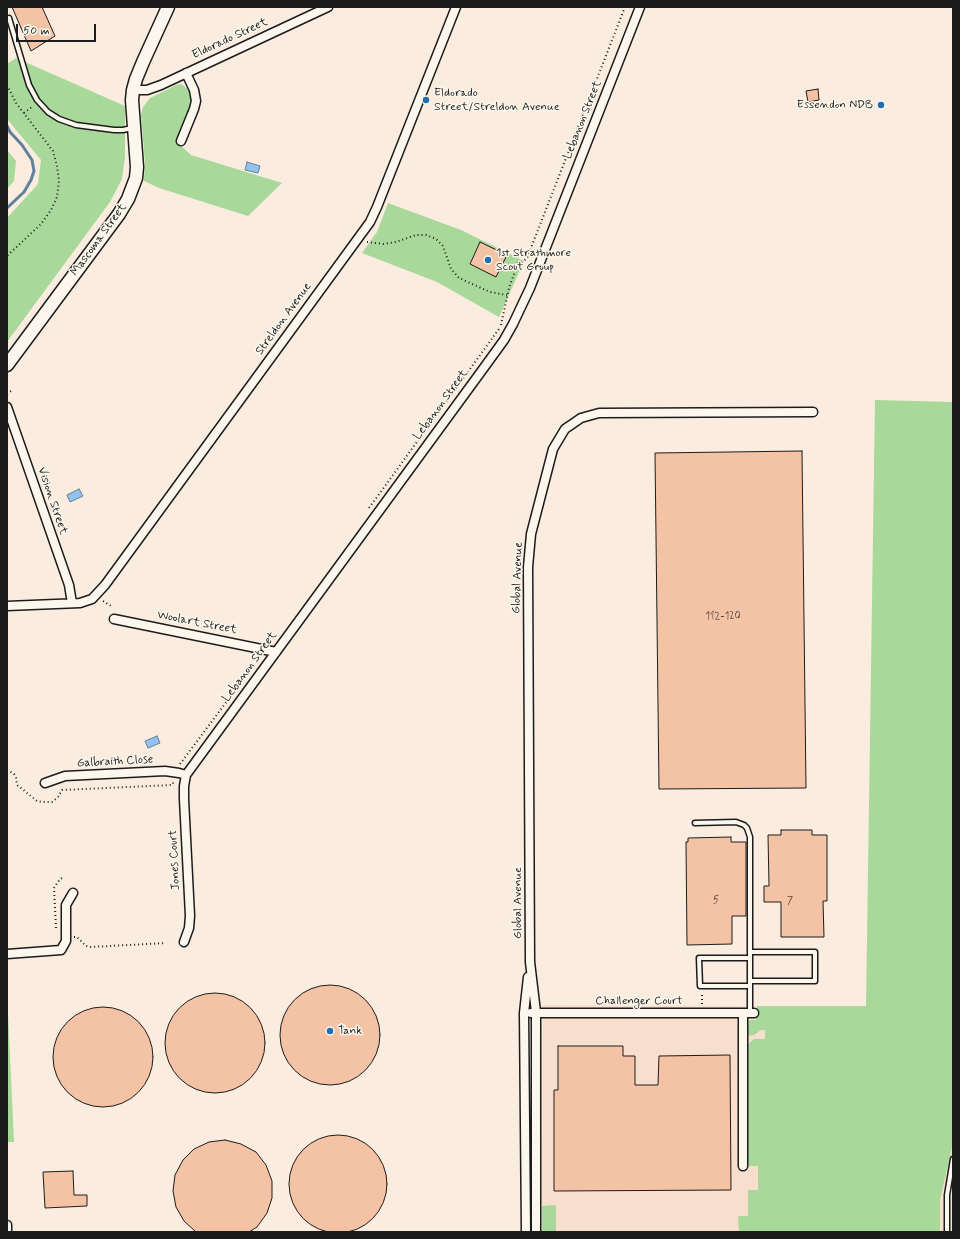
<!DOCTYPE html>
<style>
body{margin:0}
#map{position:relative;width:960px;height:1239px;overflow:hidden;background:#faecde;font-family:Mynerve,sans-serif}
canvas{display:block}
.frame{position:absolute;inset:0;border:8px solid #1c1c1c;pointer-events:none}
.scale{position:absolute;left:16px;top:24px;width:80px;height:18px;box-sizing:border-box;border:2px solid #1c1c1c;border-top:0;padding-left:5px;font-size:12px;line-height:14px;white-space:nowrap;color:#1c1c1c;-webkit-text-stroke:3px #fbf7ec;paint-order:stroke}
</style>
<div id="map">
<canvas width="960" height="1239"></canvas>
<div class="frame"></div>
<div class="scale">50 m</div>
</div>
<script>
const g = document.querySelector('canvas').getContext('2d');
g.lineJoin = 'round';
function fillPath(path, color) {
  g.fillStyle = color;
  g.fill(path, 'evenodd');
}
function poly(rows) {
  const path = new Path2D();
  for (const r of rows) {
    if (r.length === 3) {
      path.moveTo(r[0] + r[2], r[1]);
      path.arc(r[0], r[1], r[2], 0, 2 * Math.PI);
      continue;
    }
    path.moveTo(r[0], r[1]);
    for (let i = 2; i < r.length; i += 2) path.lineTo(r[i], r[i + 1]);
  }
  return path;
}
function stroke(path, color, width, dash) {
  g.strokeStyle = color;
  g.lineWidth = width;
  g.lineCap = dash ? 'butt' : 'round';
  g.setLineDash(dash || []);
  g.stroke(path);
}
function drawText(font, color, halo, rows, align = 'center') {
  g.font = font + ' Mynerve,sans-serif';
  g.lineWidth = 3;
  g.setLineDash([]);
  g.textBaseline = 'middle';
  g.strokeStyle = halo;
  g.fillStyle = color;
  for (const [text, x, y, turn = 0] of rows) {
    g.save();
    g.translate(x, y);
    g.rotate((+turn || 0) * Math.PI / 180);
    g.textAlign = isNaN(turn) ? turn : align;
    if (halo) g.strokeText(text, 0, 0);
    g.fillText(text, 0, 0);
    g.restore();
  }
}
fillPath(poly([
 [543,1005,953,1007,953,1232,542,1232]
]), '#f8dfcd');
fillPath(poly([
 [16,58,125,106,125,157,122,179,110,202,7,342,7,218,38,184,41,160,7,119,7,64],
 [181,84,189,90,192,96,192,102,177,142,191,155,282,183,248,216,159,188,144,181,145,162,141,115,143,107,150,98,176,85],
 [7,150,16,161,14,181,7,189],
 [388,203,461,230,524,261,499,317,437,282,362,253,377,232],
 [875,400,953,402,953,1143,940,1200,940,1232,739,1232,738,1216,748,1216,748,1190,758,1190,758,1166,748,1166,747,1045,754,1039,765,1039,765,1030,761,1030,754,1035,747,1036,748,1020,756,1020,757,1006,866,1006],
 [7,991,14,1142,7,1142],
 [556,1205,556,1232,542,1232,542,1206]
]), '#a8d99a');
const water = poly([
 [247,162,260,166,258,173,245,170,247,162],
 [79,489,83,496,70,502,67,495,79,489],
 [157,736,160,743,148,748,145,741,157,736]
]);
fillPath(water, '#92c3ee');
stroke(water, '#63809a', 1);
stroke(poly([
 [7,126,10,132,22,145,32,160,34,171,31,180,24,192,7,208]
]), '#63809a', 3);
const building = poly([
 [12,7,42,7,55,36,31,51,12,7],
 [818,89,819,100,808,102,806,91,818,89],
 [480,242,507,255,496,277,470,264,480,242],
 [802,451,806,788,659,789,655,453,802,451],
 [781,830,812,830,812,835,827,835,827,901,823,901,824,937,781,937,781,902,764,902,764,886,769,886,768,835,781,835,781,830],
 [731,837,731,842,746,842,746,916,732,916,732,944,687,945,686,842,688,842,688,838,731,837],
 [330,1035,50],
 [215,1043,50],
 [103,1057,50],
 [558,1046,623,1046,623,1056,635,1056,635,1085,658,1085,659,1056,730,1055,731,1190,554,1191,554,1090,558,1090,558,1046],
 [338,1184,49],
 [225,1140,241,1144,256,1152,266,1165,272,1181,272,1198,267,1213,257,1227,249,1232,196,1232,184,1221,176,1207,173,1191,175,1175,183,1160,194,1149,209,1142,225,1140],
 [73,1171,74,1195,87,1195,87,1206,45,1208,43,1172,73,1171]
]);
fillPath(building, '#f4c2a4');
stroke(building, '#1c1c1c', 1);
const lane = poly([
 [9,18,29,85,37,100,48,112,59,119,76,125,114,130,123,130,132,128],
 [695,823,736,822,744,825,747,828,750,837,750,1013],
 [750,981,815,981,815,952,750,952],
 [750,986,700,986,699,958,750,958],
 [947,1232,947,1195,953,1159]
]);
const street = poly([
 [133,90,147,90,161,85,328,7],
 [181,141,194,109,196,101,194,90,186,73],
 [7,407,69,585,72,603],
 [7,606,80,603,92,599,105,585,370,222,377,207,456,7],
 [114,619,276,652],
 [45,783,65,776,165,771,179,773,186,775],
 [184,942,189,928,190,916,184,799,184,786,186,775,483,369,504,340,513,324,530,288,640,7],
 [7,954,61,950,66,941,66,905,73,893],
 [531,1013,754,1013],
 [743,1013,743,1166],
 [7,1225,7,1232],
 [526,1232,524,1013,528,977],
 [536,1232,536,1012,530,962,528,567,531,534,553,449,565,429,581,418,599,413,813,412]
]);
const secondary = poly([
 [7,365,119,214,128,199,136,178,137,167,132,100,133,90,136,79,143,62,168,7]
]);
stroke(lane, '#1c1c1c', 7);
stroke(street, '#1c1c1c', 11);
stroke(secondary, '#1c1c1c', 15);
stroke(poly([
 [7,85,16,103,53,151,57,166,59,181,57,197,51,210,41,224,7,256],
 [24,113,33,106],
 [367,242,383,244,396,242,416,235,426,235,436,239,443,246,451,269,459,278,490,292,507,295],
 [501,325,509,288,518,263,521,263,527,258,625,7],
 [7,394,11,391],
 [369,508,499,329],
 [103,601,111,606],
 [180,764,254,665],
 [7,770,14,774,16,778,17,785,21,788,37,801,42,802,52,802,58,797,62,790,172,785,174,781],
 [56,928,54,888,60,879,64,877],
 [74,937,77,937,86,946,91,947,166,943],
 [702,1004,702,993]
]), '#1c1c1c', 2, [1, 3]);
stroke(lane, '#fbf7ec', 4);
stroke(street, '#fbf7ec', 8);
stroke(secondary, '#fbf7ec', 12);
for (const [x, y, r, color] of [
 [426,100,4,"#1f6fb2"],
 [881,105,4,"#1f6fb2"],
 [488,260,4,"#1f6fb2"],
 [330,1031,4,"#1f6fb2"]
]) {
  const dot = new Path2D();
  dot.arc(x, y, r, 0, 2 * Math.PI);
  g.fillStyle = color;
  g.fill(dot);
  stroke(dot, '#fbf7ec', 1.5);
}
drawText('10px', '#52463e', null, [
 ["112-120",723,617],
 ["5",716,901],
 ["7",790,902]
]);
drawText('12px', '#1c1c1c', '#fbf7ec', [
 ["Eldorado Street",230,39,-25],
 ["Lebanon Street",583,120,-68],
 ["Mascoma Street",99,240,-54],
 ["Streldon Avenue",284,319,-54],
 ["Lebanon Street",441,405,-54],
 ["Vision Street",52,501,71],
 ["Global Avenue",518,578,-88],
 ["Woolart Street",197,623,11],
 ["Lebanon Street",250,667,-54],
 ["Galbraith Close",115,762,-3],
 ["Jones Court",175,860,-93],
 ["Global Avenue",518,903,-90],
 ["Challenger Court",639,1001]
]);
drawText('12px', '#1c1c1c', '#fbf7ec', [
 ["Eldorado",434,93],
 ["Street/Streldon Avenue",434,107],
 ["Essendon NDB",873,105,"right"],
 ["1st Strathmore",496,253],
 ["Scout Group",496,267],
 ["Tank",338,1031]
], 'left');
</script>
